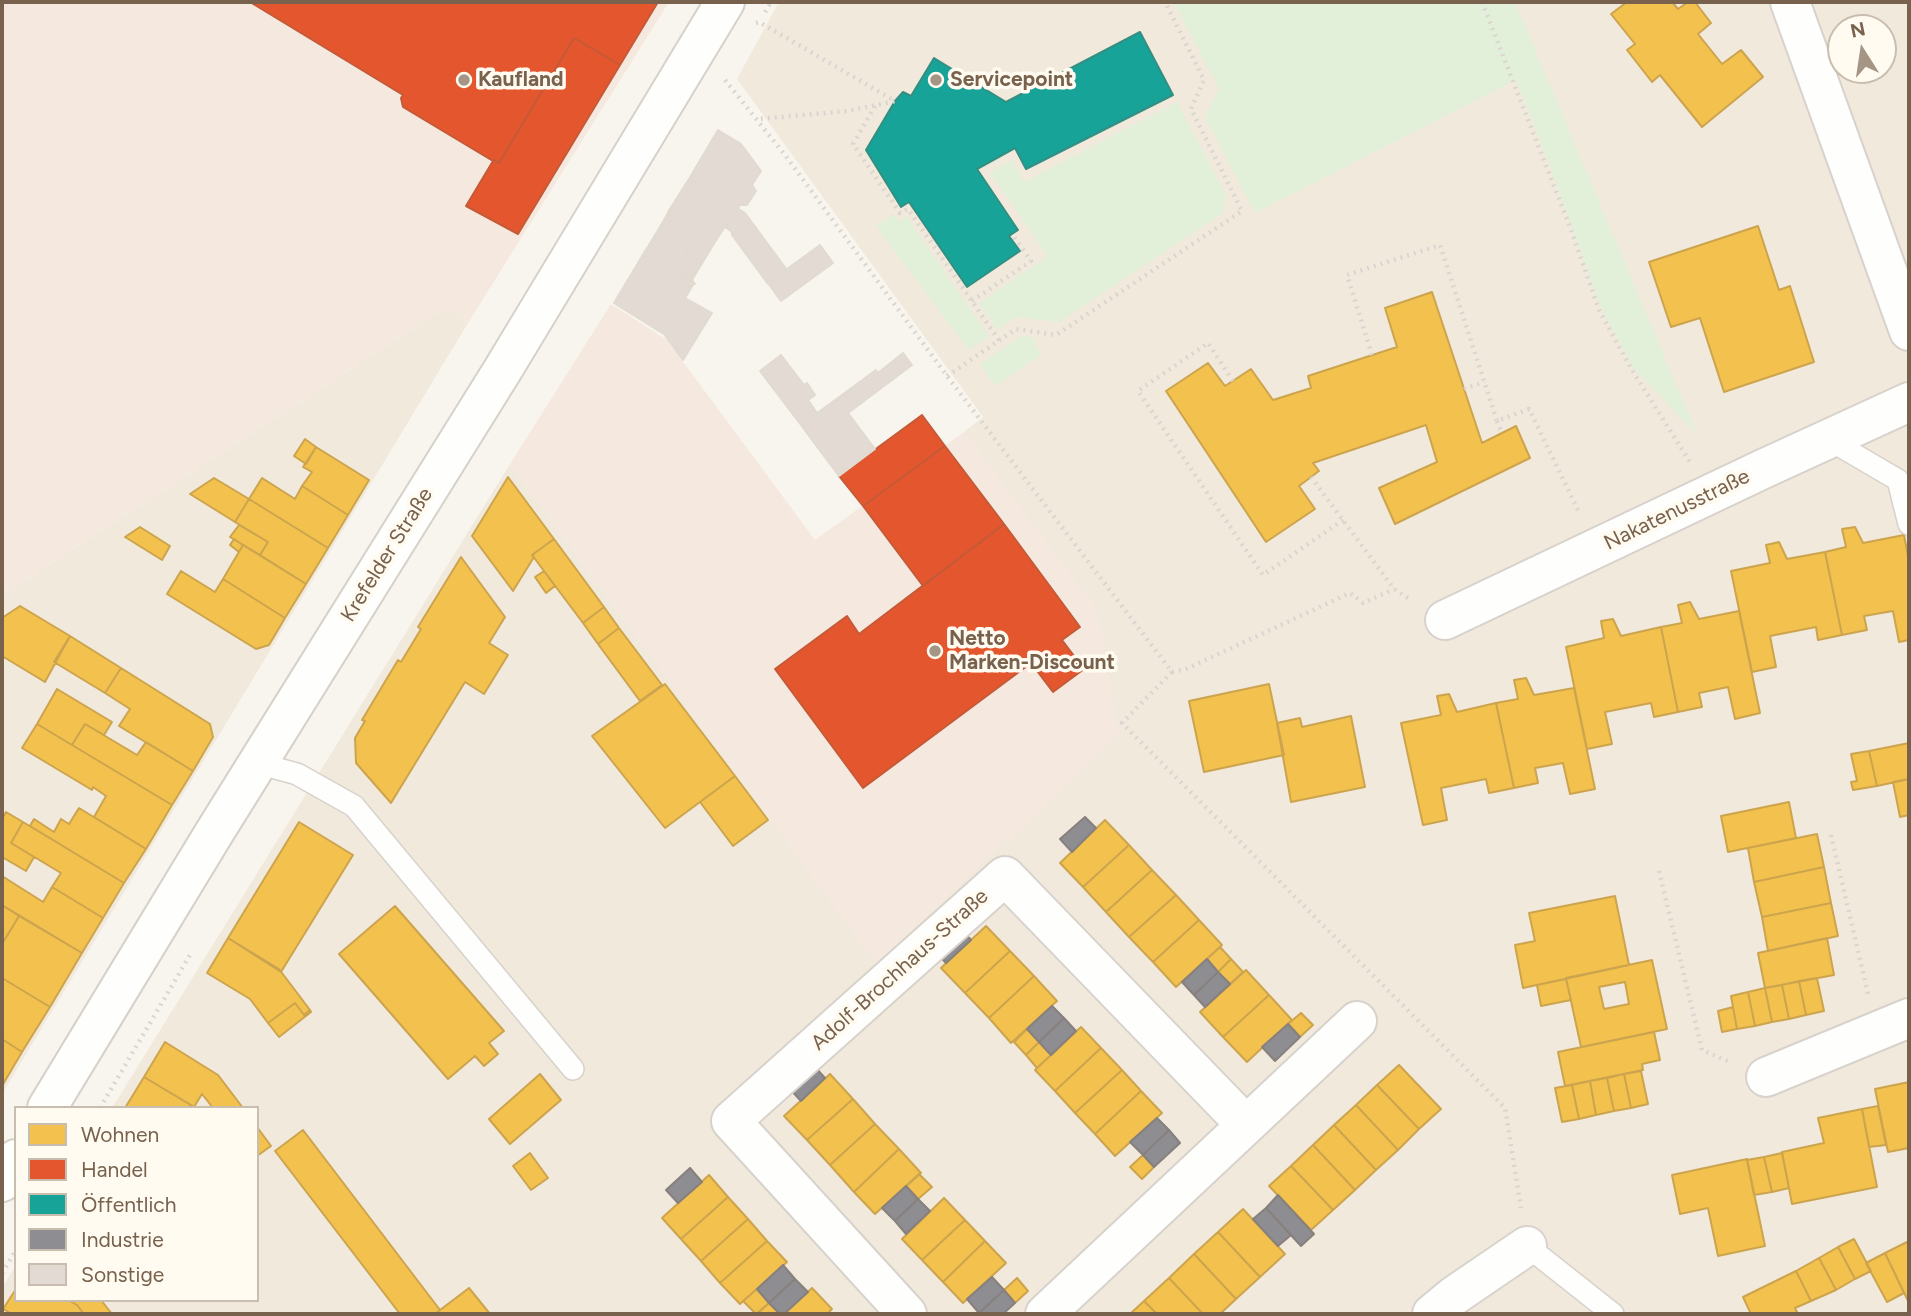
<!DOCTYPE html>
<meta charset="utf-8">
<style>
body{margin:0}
#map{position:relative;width:1911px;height:1316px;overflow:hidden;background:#f8f5ee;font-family:Figtree,sans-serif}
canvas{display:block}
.frame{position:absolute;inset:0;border:4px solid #78614d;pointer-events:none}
.legend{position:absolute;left:14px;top:1106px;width:245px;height:196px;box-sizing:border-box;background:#fffbf1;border:2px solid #c9bdaf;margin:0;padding:9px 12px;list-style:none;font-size:21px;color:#78614d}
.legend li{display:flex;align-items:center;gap:14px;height:35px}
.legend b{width:35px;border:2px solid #c9bdaf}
.north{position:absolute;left:1827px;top:14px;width:70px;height:70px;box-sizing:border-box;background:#fffbf1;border:2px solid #c9bdaf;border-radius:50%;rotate:348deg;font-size:19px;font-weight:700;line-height:28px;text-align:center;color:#78614d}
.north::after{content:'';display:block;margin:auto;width:24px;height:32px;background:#a59585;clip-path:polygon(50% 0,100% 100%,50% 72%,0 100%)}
</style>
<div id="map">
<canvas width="1911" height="1316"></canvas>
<div class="frame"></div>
<ul class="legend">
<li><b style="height:19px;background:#f2c14e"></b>Wohnen</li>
<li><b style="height:19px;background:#e4572e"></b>Handel</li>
<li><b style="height:19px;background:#17a398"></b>Öffentlich</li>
<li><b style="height:19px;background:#8d8d92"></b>Industrie</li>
<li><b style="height:19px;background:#e3dbd3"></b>Sonstige</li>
</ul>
<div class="north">N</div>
</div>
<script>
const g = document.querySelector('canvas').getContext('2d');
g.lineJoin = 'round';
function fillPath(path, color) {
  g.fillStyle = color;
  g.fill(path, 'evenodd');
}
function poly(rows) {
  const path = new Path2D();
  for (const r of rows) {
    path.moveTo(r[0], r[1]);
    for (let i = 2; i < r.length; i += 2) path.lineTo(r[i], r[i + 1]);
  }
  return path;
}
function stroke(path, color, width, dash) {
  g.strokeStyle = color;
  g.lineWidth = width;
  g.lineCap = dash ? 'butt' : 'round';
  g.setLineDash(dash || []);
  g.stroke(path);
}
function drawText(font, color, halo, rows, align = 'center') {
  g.font = font + ' Figtree,sans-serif';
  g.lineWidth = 7;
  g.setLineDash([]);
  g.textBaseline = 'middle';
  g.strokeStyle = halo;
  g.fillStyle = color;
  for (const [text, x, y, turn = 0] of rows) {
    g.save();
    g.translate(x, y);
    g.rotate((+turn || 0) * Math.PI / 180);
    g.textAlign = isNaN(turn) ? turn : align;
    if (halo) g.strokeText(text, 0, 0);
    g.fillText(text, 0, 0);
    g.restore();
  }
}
fillPath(poly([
 [779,2,1909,2,1909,1314,2,1314,2,1288,16,1265,16,1300,257,1300,257,1108,112,1108,510,464,876,963,1022,511,964,432,983,417,737,79],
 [1841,28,1883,28,1883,70,1841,70],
 [448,306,468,323,2,1094,2,595]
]), '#f1e9dc');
fillPath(poly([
 [2,2,669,2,468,323,448,306,2,595],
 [611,304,667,340,815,540,964,432,1098,611,1119,736,876,964,510,464]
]), '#f5e9df');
fillPath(poly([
 [1179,2,1515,2,1697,434,1634,369,1601,308,1546,156,1516,80,1255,213,1205,117,1219,89,1175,4],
 [1177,102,1226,195,1222,214,1059,322,1016,317,997,330,979,303,1048,256,990,172,1012,160,1024,182],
 [894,214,899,221,907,217,989,336,969,350,876,226],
 [1021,336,1032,337,1041,355,995,386,980,364]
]), '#e3f0d9');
const homes = poly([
 [1627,2,1672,2,1678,9,1688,2,1695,2,1711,23,1698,34,1722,64,1741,50,1763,77,1702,127,1660,75,1652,82,1627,50,1635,44,1611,14,1627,2],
 [1758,226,1779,290,1790,286,1814,362,1724,392,1700,318,1671,327,1649,262,1758,226],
 [1432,292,1482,443,1516,426,1530,458,1395,524,1379,488,1437,462,1426,425,1313,463,1319,471,1299,486,1315,509,1266,542,1166,391,1208,363,1225,386,1251,369,1273,400,1311,388,1308,376,1397,347,1385,308,1432,292],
 [305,439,316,447,306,464,294,456,305,439],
 [316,447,369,480,348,515,302,486,312,472,303,467,316,447],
 [508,477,554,539,532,555,534,557,513,591,472,536,508,477],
 [214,478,249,499,235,522,190,494,214,478],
 [262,478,295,499,302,486,348,515,328,548,249,499,262,478],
 [249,499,328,548,306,584,260,555,268,542,235,522,249,499],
 [239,525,268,542,260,555,230,537,239,525],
 [140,527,170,546,162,560,125,537,140,527],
 [1855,527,1863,543,1904,535,1909,561,1909,640,1899,642,1893,611,1864,616,1867,630,1842,635,1825,552,1846,547,1842,529,1855,527],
 [234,539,243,545,239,552,230,545,234,539],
 [554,539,604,607,583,623,532,555,554,539],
 [1779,542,1787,559,1825,552,1842,635,1818,640,1816,627,1770,636,1776,667,1752,672,1731,571,1770,563,1766,545,1779,542],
 [243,545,306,584,285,618,223,579,243,545],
 [461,557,505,617,489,643,508,655,484,694,465,682,391,803,356,763,355,738,365,721,362,720,398,660,401,662,421,629,418,627,461,557],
 [181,571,215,592,223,579,285,618,269,645,256,649,167,594,181,571],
 [544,571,555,586,546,593,535,577,544,571],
 [1690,602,1699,619,1739,611,1760,713,1735,719,1728,687,1699,693,1702,707,1678,712,1661,627,1682,623,1678,605,1690,602],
 [20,606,70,636,45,682,2,656,2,618,20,606],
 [604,607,619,628,598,644,583,623,604,607],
 [1613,619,1621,636,1661,627,1678,712,1654,717,1651,703,1605,712,1612,744,1587,749,1566,647,1604,638,1601,621,1613,619],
 [619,628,662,685,640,701,598,644,619,628],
 [70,636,121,668,105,693,54,662,70,636],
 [121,668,210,724,213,737,193,771,119,726,130,709,105,693,121,668],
 [1526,678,1534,695,1574,688,1595,789,1570,794,1563,763,1535,768,1538,783,1514,788,1496,703,1518,699,1514,680,1526,678],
 [665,684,735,776,665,828,592,736,665,684],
 [1269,684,1284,755,1204,772,1189,701,1269,684],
 [57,689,112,722,104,735,85,724,72,745,37,724,57,689],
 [1449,694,1457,712,1496,703,1514,788,1489,793,1486,779,1441,788,1447,820,1423,825,1401,723,1441,715,1437,696,1449,694],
 [1351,716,1365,787,1291,802,1277,723,1300,718,1302,727,1351,716],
 [37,724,172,805,146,849,94,817,106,796,93,787,92,790,22,748,37,724],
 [85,724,137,755,146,742,193,771,172,805,72,745,85,724],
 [1909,743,1909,779,1877,786,1869,751,1909,743],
 [1869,751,1877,786,1853,790,1851,782,1857,781,1851,754,1869,751],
 [735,776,768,820,733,846,700,802,735,776],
 [1909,779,1909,815,1900,817,1893,782,1909,779],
 [1789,802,1796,838,1728,852,1721,816,1789,802],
 [79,808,146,849,124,883,30,826,34,819,54,832,61,819,69,824,79,808],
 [6,812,23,822,11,843,34,857,26,871,2,857,2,819,6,812],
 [1105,820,1129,845,1083,887,1060,863,1105,820],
 [23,822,124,883,103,918,52,887,61,873,11,843,23,822],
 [299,822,353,855,281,972,228,938,299,822],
 [1817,834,1824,867,1754,882,1748,848,1817,834],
 [1129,845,1152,870,1106,912,1083,887,1129,845],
 [1824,867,1831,903,1762,917,1754,882,1824,867],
 [1152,870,1176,895,1129,937,1106,912,1152,870],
 [2,876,43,902,52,887,103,918,82,953,2,905,2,876],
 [1176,895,1199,920,1153,962,1129,937,1176,895],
 [1615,896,1629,965,1523,988,1515,945,1535,941,1529,913,1615,896],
 [1831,903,1838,936,1768,951,1762,917,1831,903],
 [2,905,19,916,2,944,2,905],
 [395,906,504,1031,489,1043,498,1054,484,1066,475,1056,448,1079,339,954,395,906],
 [19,916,82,953,50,1007,2,978,2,944,19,916],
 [1199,920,1222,945,1176,987,1153,962,1199,920],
 [986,926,1010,951,965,993,941,968,986,926],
 [228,938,279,969,310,1010,304,1015,295,1003,268,1023,250,999,207,973,228,938],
 [1827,938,1834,975,1765,988,1758,953,1827,938],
 [1220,947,1231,959,1218,972,1207,959,1220,947],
 [1010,951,1034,976,989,1018,965,993,1010,951],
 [1231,959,1243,972,1230,984,1218,972,1231,959],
 [1652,960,1667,1029,1581,1047,1566,978,1652,960],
 [1625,982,1629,1004,1604,1009,1599,987,1625,982],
 [1246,970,1269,995,1223,1037,1200,1012,1246,970],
 [1034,976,1057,1001,1011,1043,989,1018,1034,976],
 [2,978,50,1007,22,1052,2,1039,2,978],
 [1817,978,1824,1011,1806,1015,1799,981,1817,978],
 [1566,979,1571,1000,1541,1006,1537,985,1566,979],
 [1799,981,1806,1015,1789,1019,1782,985,1799,981],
 [1782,985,1789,1019,1772,1022,1765,988,1782,985],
 [1765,988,1772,1022,1755,1026,1748,992,1765,988],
 [1748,992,1755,1026,1737,1029,1731,996,1748,992],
 [1269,995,1292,1020,1247,1062,1223,1037,1269,995],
 [295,1003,304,1015,310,1010,311,1012,279,1037,268,1023,295,1003],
 [1733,1007,1737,1029,1722,1032,1718,1011,1733,1007],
 [1301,1013,1313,1025,1300,1037,1288,1024,1301,1013],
 [1081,1027,1101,1048,1055,1091,1035,1070,1081,1027],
 [1027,1029,1039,1042,1026,1055,1014,1042,1027,1029],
 [1654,1032,1660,1060,1642,1064,1643,1070,1565,1086,1558,1052,1654,1032],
 [2,1039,22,1052,2,1086,2,1039],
 [165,1042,218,1075,243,1108,213,1108,202,1094,194,1107,144,1077,165,1042],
 [1039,1042,1051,1055,1037,1068,1026,1055,1039,1042],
 [1101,1048,1122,1070,1075,1113,1055,1091,1101,1048],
 [1399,1065,1441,1109,1419,1129,1377,1085,1399,1065],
 [1122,1070,1141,1091,1095,1134,1075,1113,1122,1070],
 [1641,1071,1648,1104,1631,1108,1624,1074,1641,1071],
 [540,1074,561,1100,510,1144,489,1119,540,1074],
 [830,1074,853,1099,807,1140,784,1116,830,1074],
 [1624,1074,1631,1108,1614,1111,1607,1078,1624,1074],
 [144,1077,191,1105,189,1108,125,1108,144,1077],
 [1607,1078,1614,1111,1596,1115,1590,1081,1607,1078],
 [1590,1081,1596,1115,1579,1119,1572,1085,1590,1081],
 [1909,1082,1909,1148,1888,1152,1875,1089,1909,1082],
 [1377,1085,1419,1129,1398,1150,1356,1105,1377,1085],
 [1572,1085,1579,1119,1562,1122,1555,1088,1572,1085],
 [1141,1091,1162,1113,1115,1156,1095,1134,1141,1091],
 [853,1099,875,1124,830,1165,807,1140,853,1099],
 [1356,1105,1398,1150,1376,1170,1334,1125,1356,1105],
 [1878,1106,1886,1145,1869,1147,1862,1109,1878,1106],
 [1862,1109,1877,1187,1792,1204,1782,1152,1824,1143,1818,1118,1862,1109],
 [875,1124,899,1149,854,1192,830,1165,875,1124],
 [1334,1125,1376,1170,1355,1190,1313,1145,1334,1125],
 [257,1127,271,1146,257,1156,257,1127],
 [303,1130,440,1310,435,1314,400,1314,275,1151,303,1130],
 [1313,1145,1355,1190,1333,1210,1291,1166,1313,1145],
 [899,1149,921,1173,875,1214,854,1192,899,1149],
 [530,1153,548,1178,531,1190,513,1166,530,1153],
 [1782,1153,1789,1188,1772,1192,1764,1157,1782,1153],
 [1143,1155,1154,1167,1142,1179,1130,1167,1143,1155],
 [1764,1157,1772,1192,1754,1195,1747,1160,1764,1157],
 [1747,1159,1765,1246,1718,1256,1708,1208,1680,1214,1672,1175,1747,1159],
 [1291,1166,1333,1210,1311,1230,1269,1186,1291,1166],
 [919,1174,932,1187,918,1199,906,1186,919,1174],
 [709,1175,728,1197,681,1239,662,1218,709,1175],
 [728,1197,748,1219,701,1261,681,1239,728,1197],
 [944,1198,965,1220,922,1260,902,1239,944,1198],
 [1243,1209,1285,1254,1260,1277,1218,1232,1243,1209],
 [748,1219,767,1241,720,1283,701,1261,748,1219],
 [965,1220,985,1241,943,1282,922,1260,965,1220],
 [1218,1232,1260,1277,1236,1299,1194,1254,1218,1232],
 [1854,1239,1871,1271,1855,1279,1838,1247,1854,1239],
 [767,1241,787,1262,740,1304,720,1283,767,1241],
 [985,1241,1006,1263,963,1303,943,1282,985,1241],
 [1909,1241,1909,1303,1885,1253,1909,1241],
 [1838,1247,1855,1279,1836,1290,1819,1258,1838,1247],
 [1885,1253,1904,1293,1887,1302,1866,1263,1885,1253],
 [1194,1254,1236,1299,1220,1314,1203,1314,1169,1278,1194,1254],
 [1819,1258,1836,1290,1811,1301,1796,1271,1819,1258],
 [1796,1271,1811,1301,1795,1308,1798,1314,1751,1314,1743,1297,1796,1271],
 [1017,1278,1028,1291,1015,1303,1004,1290,1017,1278],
 [1169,1278,1203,1314,1157,1314,1144,1301,1169,1278],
 [469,1288,490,1314,435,1314,440,1310,469,1288],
 [812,1288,832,1309,827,1314,784,1314,812,1288],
 [16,1289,16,1300,68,1300,77,1305,84,1314,12,1314,3,1309,16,1289],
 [757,1289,769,1303,756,1314,743,1301,757,1289],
 [68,1300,101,1300,112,1314,84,1314,77,1305,68,1300],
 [1144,1301,1157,1314,1130,1314,1144,1301],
 [769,1303,780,1314,757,1314,769,1303]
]);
fillPath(homes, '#f2c14e');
stroke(homes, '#cda44e', 2);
const shops = poly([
 [250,2,658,2,620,65,574,38,499,163,494,160,493,161,403,107,401,98,403,95,250,2],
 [574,38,620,65,518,234,466,206,493,161,494,160,499,163,574,38],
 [922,415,945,446,863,506,839,476,922,415],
 [945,446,1004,524,923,586,863,506,945,446],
 [1004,524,1080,627,1062,640,1084,669,1053,692,1031,663,863,788,775,669,847,616,859,634,1004,524]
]);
fillPath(shops, '#e4572e');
stroke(shops, '#c45a37', 2);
const public = poly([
 [1140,32,1173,95,1026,169,1015,148,977,169,1018,230,1009,236,1020,251,967,287,909,202,901,207,866,150,895,101,903,92,911,96,934,58,1006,102,1140,32]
]);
fillPath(public, '#17a398');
stroke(public, '#348f82', 2);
const industry = poly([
 [1085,817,1096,828,1072,852,1060,839,1085,817],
 [961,929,971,940,946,963,936,952,961,929],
 [1207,959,1218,972,1194,995,1182,982,1207,959],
 [1218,972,1230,984,1205,1007,1194,995,1218,972],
 [1052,1006,1064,1018,1039,1042,1027,1029,1052,1006],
 [1064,1018,1076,1031,1051,1055,1039,1042,1064,1018],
 [1288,1024,1300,1037,1275,1061,1262,1047,1288,1024],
 [814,1066,825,1078,801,1101,789,1088,814,1066],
 [1157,1118,1169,1130,1143,1155,1130,1142,1157,1118],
 [1169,1130,1180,1143,1154,1167,1143,1155,1169,1130],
 [690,1168,702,1182,678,1203,666,1190,690,1168],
 [906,1186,918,1199,895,1221,882,1208,906,1186],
 [1278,1195,1314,1234,1301,1246,1266,1208,1278,1195],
 [918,1199,930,1211,906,1234,895,1221,918,1199],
 [1266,1208,1291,1235,1278,1246,1253,1219,1266,1208],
 [783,1265,795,1279,769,1303,757,1289,783,1265],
 [992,1277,1004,1290,979,1313,967,1299,992,1277],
 [795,1279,808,1292,784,1314,780,1314,769,1303,795,1279],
 [1004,1290,1015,1303,1003,1314,981,1314,979,1313,1004,1290]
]);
fillPath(industry, '#8d8d92');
stroke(industry, '#87807d', 2);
const building = poly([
 [718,130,741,144,761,171,752,185,756,191,747,205,740,205,738,208,689,179,718,130],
 [689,179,737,208,715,242,668,212,689,179],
 [737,208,745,213,787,270,768,284,732,235,732,232,725,227,737,208],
 [668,213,699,232,680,263,657,232,668,213],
 [657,232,692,280,695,284,644,253,657,232],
 [699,232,715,242,701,265,685,255,699,232],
 [820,245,833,263,781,301,768,283,820,245],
 [644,253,694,283,675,315,670,312,659,331,614,303,644,253],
 [685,255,701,265,692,280,680,263,685,255],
 [685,298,712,313,683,360,664,334,659,331,670,312,675,315,685,298],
 [903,353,912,365,812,440,801,425,876,370,878,373,903,353],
 [781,355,804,385,807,383,815,395,808,400,817,413,801,425,760,371,781,355],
 [848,413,875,449,839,476,812,440,848,413]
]);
fillPath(building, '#e3dbd3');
stroke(building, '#e1dad0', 2);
const lane = poly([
 [1828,439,1898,480,1909,524],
 [257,763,297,774,354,806,573,1069],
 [1527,1246,1613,1314]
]);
const street = poly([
 [1790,2,1909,331],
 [1445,620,1763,469,1909,402],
 [1766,1077,1909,1018],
 [907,1314,731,1121,1005,876,1246,1125],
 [1045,1314,1357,1021],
 [1432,1314,1455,1295,1527,1246]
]);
const secondary = poly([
 [47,1108,214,833,502,371,725,2],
 [2,1182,16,1159]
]);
stroke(lane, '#d8d2cc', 24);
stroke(street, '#d8d2cc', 42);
stroke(secondary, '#d6d1c9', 42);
stroke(poly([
 [1482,2,1570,227,1599,310,1632,370,1690,462],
 [765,12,771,2],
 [756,23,759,22,895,101,848,111,758,119],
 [725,80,785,155,947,376,1172,672,1122,723,1505,1108,1521,1208],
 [875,106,853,144,900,213,908,209,999,340],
 [972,301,1031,261,1012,234],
 [1372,355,1347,275,1440,245,1497,421,1529,409,1579,512],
 [947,376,1016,329,1056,335,1242,211,1191,109,1204,80,1165,2],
 [1233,381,1208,343,1138,391,1263,575,1343,520],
 [1464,389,1484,382],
 [1497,421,1502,433],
 [1311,477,1394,589,1411,600],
 [1172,672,1186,669,1350,593,1363,603,1394,589],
 [1831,835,1868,994],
 [1659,871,1702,1050,1732,1063],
 [100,1108,190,955],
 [2,1273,16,1250]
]), '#dad5d0', 4.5, [2, 5]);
stroke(lane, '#fefefc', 21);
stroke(street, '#fefefc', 38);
stroke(secondary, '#fefefc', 38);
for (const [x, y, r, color] of [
 [464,80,7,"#a59585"],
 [936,80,7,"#a59585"],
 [935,651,7,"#a59585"]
]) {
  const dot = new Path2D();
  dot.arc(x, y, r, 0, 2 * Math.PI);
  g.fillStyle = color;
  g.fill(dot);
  stroke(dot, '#fffbf1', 2.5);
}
drawText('bold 21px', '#78614d', '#fffbf1', [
 ["Kaufland",478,80],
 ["Servicepoint",950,80],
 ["Netto",949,639],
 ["Marken-Discount",949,663]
], 'left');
drawText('21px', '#78614d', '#fffbf1', [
 ["Nakatenusstraße",1677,510,-26],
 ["Krefelder Straße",387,555,-58],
 ["Adolf-Brochhaus-Straße",900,970,-42]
]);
</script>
